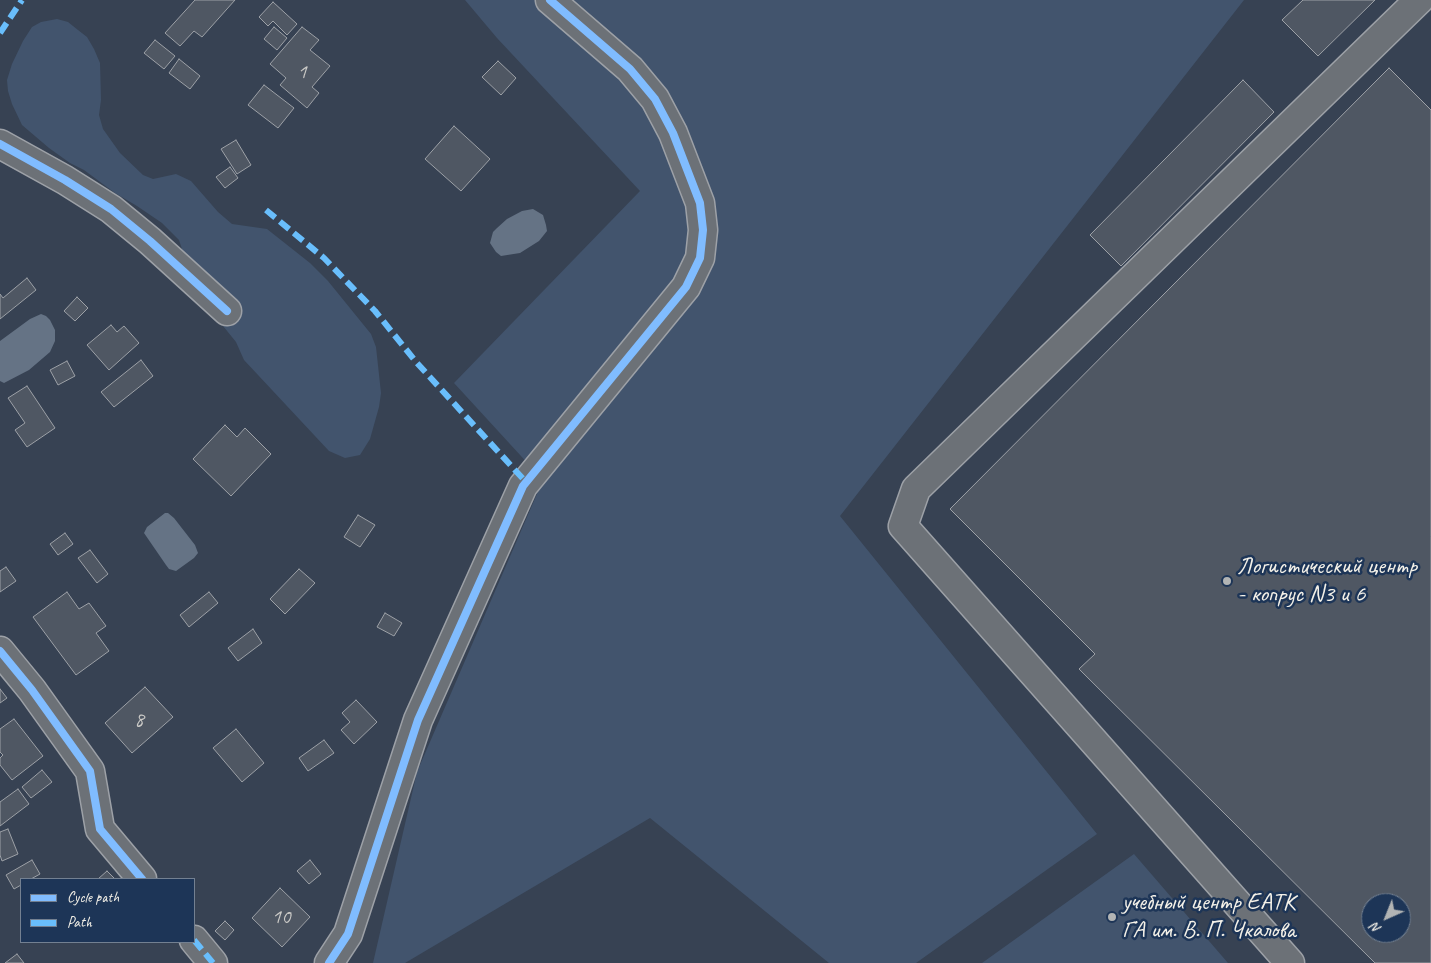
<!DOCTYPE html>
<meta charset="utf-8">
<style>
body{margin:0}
#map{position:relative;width:1431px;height:963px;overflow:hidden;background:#374253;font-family:Caveat,sans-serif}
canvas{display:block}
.legend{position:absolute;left:20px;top:878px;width:175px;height:65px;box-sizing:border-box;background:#1d3557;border:1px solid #738091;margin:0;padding:6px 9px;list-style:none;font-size:15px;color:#f4f1e8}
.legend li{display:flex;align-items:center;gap:10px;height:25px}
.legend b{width:25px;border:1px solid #738091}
.north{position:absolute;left:1361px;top:893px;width:50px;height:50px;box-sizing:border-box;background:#1d3557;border:1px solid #738091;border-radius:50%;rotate:224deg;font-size:14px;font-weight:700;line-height:20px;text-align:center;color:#f4f1e8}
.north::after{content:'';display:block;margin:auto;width:18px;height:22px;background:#b2b4b4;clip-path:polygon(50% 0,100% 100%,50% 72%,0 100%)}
</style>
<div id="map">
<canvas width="1431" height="963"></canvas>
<ul class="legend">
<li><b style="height:6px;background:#80bcff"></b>Cycle path</li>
<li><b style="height:6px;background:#69befc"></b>Path</li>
</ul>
<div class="north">N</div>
</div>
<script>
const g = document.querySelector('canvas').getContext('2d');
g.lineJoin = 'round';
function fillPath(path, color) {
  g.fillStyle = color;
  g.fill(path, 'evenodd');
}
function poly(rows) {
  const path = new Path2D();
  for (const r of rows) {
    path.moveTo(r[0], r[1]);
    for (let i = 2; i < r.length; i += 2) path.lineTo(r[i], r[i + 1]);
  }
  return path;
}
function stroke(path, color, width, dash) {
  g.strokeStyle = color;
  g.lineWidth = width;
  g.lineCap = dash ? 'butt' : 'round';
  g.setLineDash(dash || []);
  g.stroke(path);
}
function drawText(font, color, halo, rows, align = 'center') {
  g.font = font + ' Caveat,sans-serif';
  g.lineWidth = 5;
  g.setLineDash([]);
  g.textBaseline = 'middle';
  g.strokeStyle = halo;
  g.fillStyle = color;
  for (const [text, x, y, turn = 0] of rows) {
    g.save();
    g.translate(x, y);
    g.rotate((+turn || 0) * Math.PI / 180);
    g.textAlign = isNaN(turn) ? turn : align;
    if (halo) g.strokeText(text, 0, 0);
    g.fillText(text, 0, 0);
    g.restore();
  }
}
fillPath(poly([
 [465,0,1244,0,840,516,1097,834,916,963,829,963,650,818,405,963,373,963,417,772,543,480,454,383,640,191,497,38],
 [57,19,68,22,78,30,87,37,94,49,100,63,101,100,99,115,103,129,120,153,143,175,153,179,176,174,191,181,218,212,232,224,267,229,310,263,328,281,371,334,376,347,381,393,379,407,370,439,360,455,345,458,329,451,244,360,236,342,219,321,184,267,183,252,179,240,162,223,137,206,115,193,84,170,70,163,49,148,22,125,12,104,8,91,7,80,12,64,23,41,32,27,41,22],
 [1134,854,1228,963,982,963]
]), '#42546d');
fillPath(poly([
 [533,209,543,215,546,225,547,231,539,241,520,253,501,256,496,252,490,243,493,232,497,228,507,219,522,211],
 [41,314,46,316,50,320,55,330,55,341,50,352,29,370,4,383,0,381,0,341,30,319],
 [165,513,168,513,174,518,195,545,198,553,194,558,176,571,169,569,166,565,144,533,147,527]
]), '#657385');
const building = poly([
 [195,0,235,0,202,37,194,31,180,46,165,33,195,0],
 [1303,0,1375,0,1318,56,1282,20,1303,0],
 [273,2,297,24,287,35,273,21,268,26,259,17,273,2],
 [274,27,287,38,277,50,264,39,274,27],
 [302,27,319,40,310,50,330,66,312,87,319,93,307,108,280,85,286,78,270,64,302,27],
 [155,40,175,56,164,69,144,53,155,40],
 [179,59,200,76,190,89,169,73,179,59],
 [498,61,516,78,501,95,482,77,498,61],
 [1389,68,1431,110,1431,963,1375,963,1079,669,1095,654,950,509,1389,68],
 [1371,903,1401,903,1401,933,1371,933,1371,903],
 [1243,80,1274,112,1121,266,1090,235,1243,80],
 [264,85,294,108,278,128,248,105,264,85],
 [454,126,490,159,461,191,425,159,454,126],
 [236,140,251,165,237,174,221,149,236,140],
 [230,167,238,178,225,188,216,177,230,167],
 [27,278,36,290,0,319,0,294,3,298,27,278],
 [77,297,88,308,75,321,64,311,77,297],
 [111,325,117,332,124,326,139,343,109,370,87,345,111,325],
 [141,360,153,376,114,407,101,392,141,360],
 [67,361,75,376,58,385,50,370,67,361],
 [27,386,55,428,27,447,15,430,25,423,8,398,27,386],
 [225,425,237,437,245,428,271,454,231,496,193,459,225,425],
 [358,515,375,525,360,547,344,537,358,515],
 [65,533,73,544,58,555,50,544,65,533],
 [90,550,108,574,97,583,78,558,90,550],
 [6,567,16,581,0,592,0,571,6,567],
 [299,569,315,583,285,614,270,599,299,569],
 [67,592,79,609,89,603,106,626,96,633,109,651,76,675,33,617,67,592],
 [209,592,218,603,189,627,180,615,209,592],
 [385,613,402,623,394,636,377,627,385,613],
 [253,629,262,643,238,661,228,648,253,629],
 [145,687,173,717,132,753,105,723,145,687],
 [0,689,7,698,0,703,0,689],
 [356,700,377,722,354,744,341,730,350,722,342,713,356,700],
 [14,719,43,756,12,780,0,765,0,758,3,755,0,752,0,729,14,719],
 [236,729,264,763,242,782,213,748,236,729],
 [324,740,334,753,308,771,299,758,324,740],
 [42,770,52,782,31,798,22,787,42,770],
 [18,789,29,804,0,826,0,802,18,789],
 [8,829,18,854,2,861,0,855,0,832,8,829],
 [32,860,40,874,31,879,21,879,21,885,14,889,6,875,32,860],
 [310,860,321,874,309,884,297,871,310,860],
 [107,871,115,879,98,879,107,871],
 [280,888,310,917,282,947,252,918,280,888],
 [225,921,234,930,225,940,215,931,225,921],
 [17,954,24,963,5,963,17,954]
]);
fillPath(building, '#4f5763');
stroke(building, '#9da1a7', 1);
const minor = poly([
 [0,144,65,180,111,209,150,241,227,311],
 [0,651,32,690,90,771,100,829,142,879],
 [194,940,213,963],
 [329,963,348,934,418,720,523,486,686,287,700,258,703,230,700,203,673,133,655,99,630,69,550,0],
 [1290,963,903,526,916,489,1419,0]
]);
stroke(minor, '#9da1a7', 31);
stroke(minor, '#6c7177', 28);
stroke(poly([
 [0,33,22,0],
 [266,210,324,258,375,311,417,363,526,482],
 [194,940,213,963]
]), '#69befc', 6, [12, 6]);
stroke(poly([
 [0,144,65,180,111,209,150,241,227,311],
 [0,651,32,690,90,771,100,829,142,879],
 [329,963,348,934,418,720,523,486,686,287,700,258,703,230,700,203,673,133,655,99,630,69,550,0]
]), '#80bcff', 8);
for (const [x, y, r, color] of [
 [1227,581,5,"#b2b4b4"],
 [1112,917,5,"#b2b4b4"]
]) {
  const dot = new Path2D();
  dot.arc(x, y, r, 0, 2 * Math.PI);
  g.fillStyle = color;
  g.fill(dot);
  stroke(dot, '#1d3557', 2);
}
drawText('21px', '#cbcac7', null, [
 ["1",302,72],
 ["8",139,720],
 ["10",281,917]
]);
drawText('24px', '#f4f1e8', '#1d3557', [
 ["Логистический центр",1237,567],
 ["- копрус N3 и 6",1237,595],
 ["учебный центр ЕАТК",1122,903],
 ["ГА им. В. П. Чкалова",1122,931]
], 'left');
</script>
